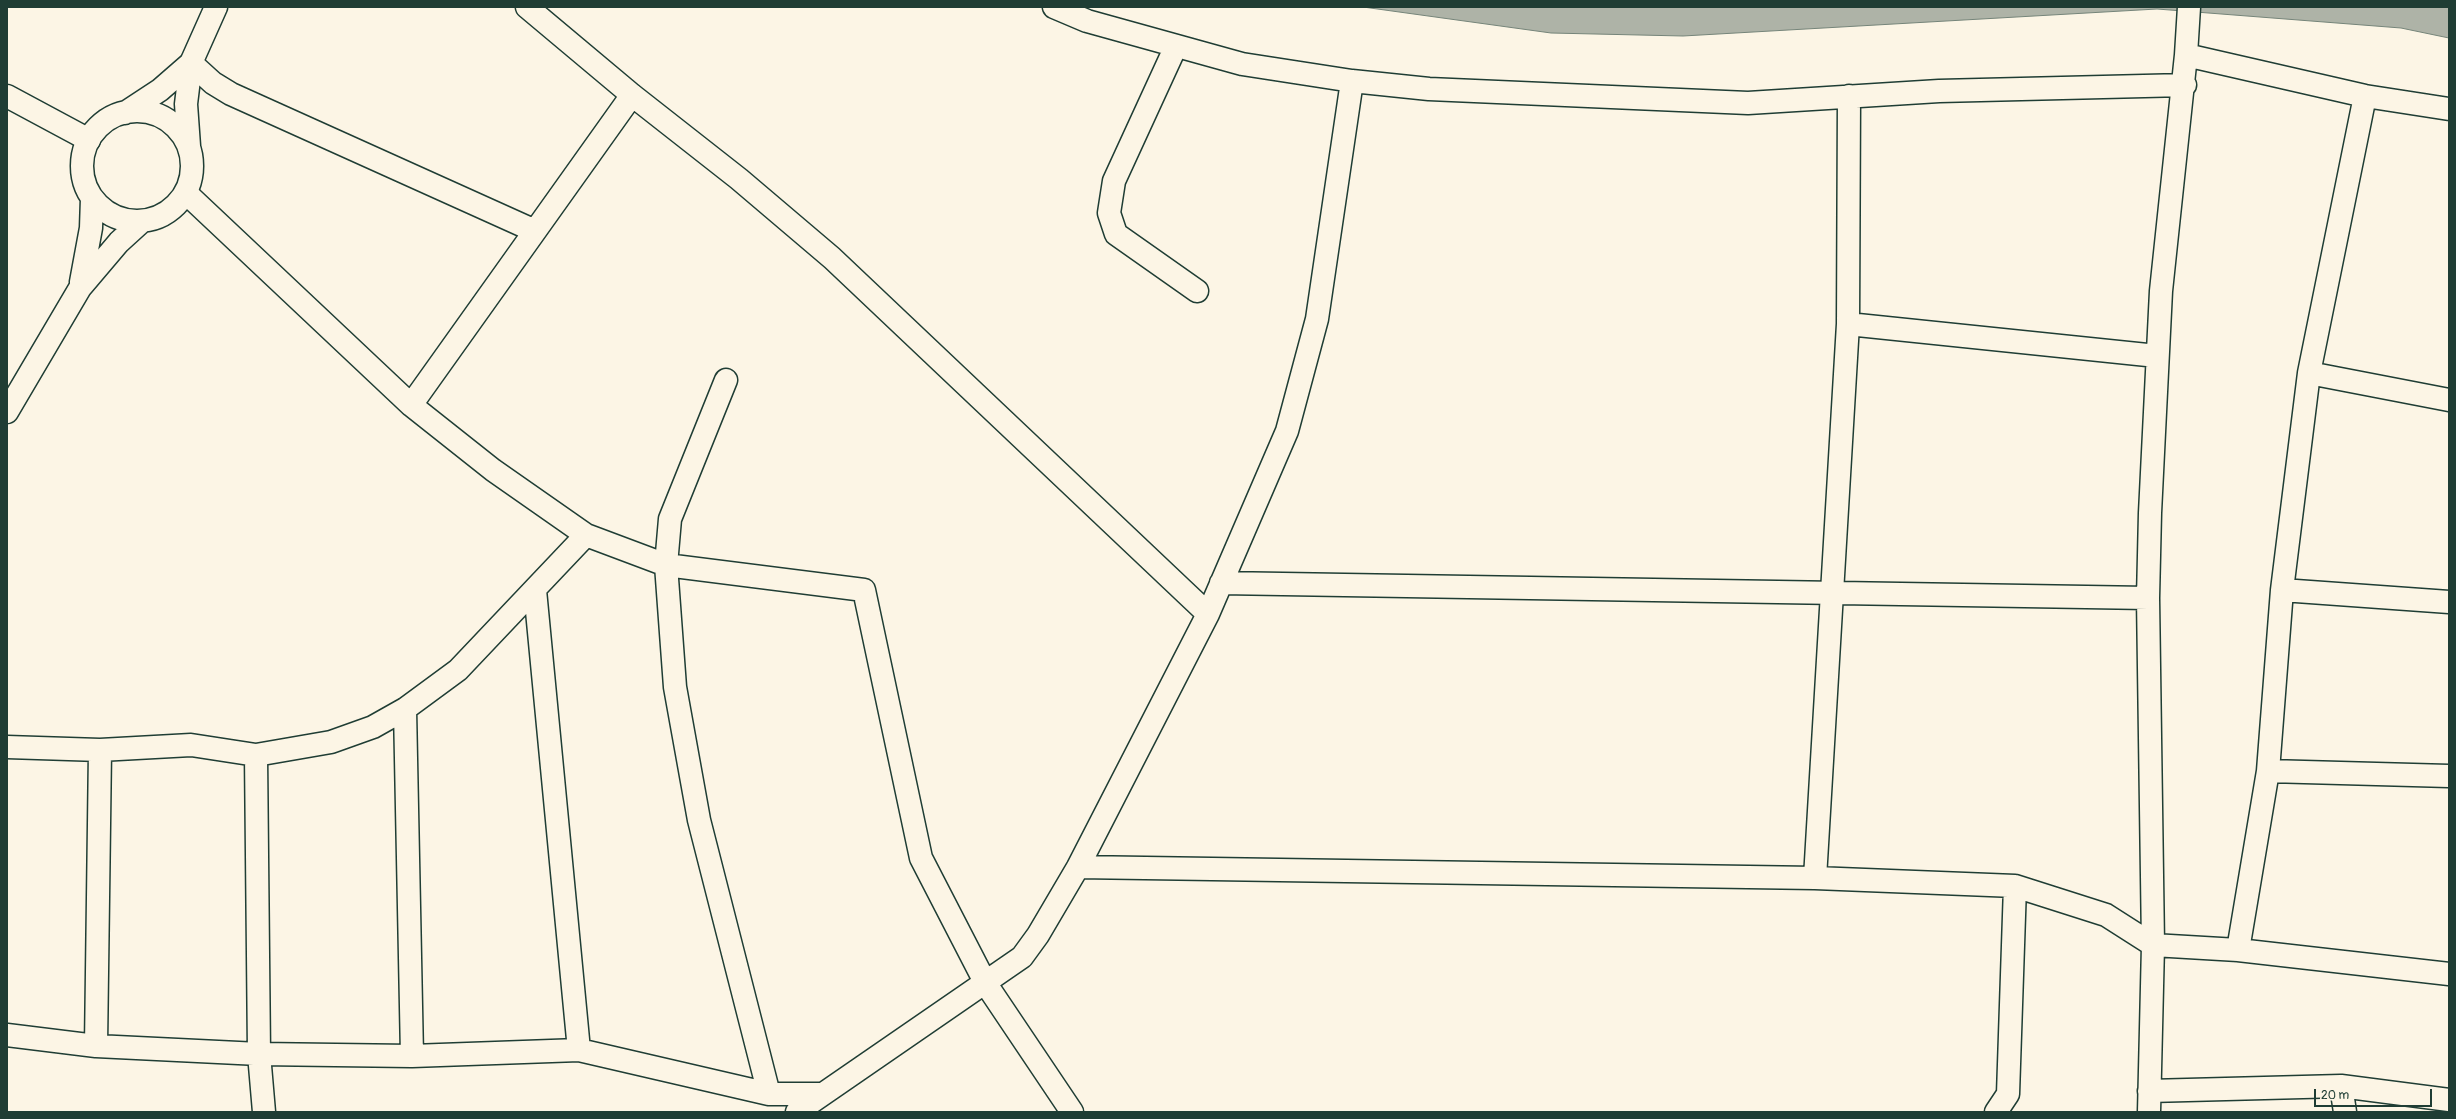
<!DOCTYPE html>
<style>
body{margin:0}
#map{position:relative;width:2456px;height:1119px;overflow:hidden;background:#fcf5e5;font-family:Pangolin,sans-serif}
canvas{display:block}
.frame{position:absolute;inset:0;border:8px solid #1f3d34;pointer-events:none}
.scale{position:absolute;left:2314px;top:1089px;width:118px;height:18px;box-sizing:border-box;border:2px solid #1f3d34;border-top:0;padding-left:5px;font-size:12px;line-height:14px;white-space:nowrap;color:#1f3d34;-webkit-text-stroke:3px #fcf5e5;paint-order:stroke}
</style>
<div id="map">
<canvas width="2456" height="1119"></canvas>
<div class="frame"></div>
<div class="scale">20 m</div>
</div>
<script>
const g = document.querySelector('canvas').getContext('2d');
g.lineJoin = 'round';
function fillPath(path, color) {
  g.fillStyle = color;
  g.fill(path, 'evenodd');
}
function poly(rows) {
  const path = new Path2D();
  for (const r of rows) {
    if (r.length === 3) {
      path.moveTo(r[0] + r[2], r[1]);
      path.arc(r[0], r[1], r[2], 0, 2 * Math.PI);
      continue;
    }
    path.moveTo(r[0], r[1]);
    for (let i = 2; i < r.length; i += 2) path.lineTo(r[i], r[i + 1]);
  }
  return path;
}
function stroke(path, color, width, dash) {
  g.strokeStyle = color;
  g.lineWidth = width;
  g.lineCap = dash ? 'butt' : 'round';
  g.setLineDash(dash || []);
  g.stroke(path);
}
const water = poly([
 [1363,7,2449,7,2449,38,2401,28,2157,9,1683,36,1551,33,1363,7]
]);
fillPath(water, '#aeb3a7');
stroke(water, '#758479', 1);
const street = poly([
 [527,7,632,95,739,179,832,258,1208,614],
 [1054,7,1087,21,1242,64,1352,81,1429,89,1748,103,1939,91,2185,85],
 [1176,46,1114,181,1109,213,1116,234,1197,291],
 [2186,55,2189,7],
 [191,63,213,83,231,94,535,231],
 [7,96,89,140],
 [186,193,411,405,493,470,586,535,666,565,864,590,921,858,986,984,1072,1112],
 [1848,324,2157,356],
 [2309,373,2449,400],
 [726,380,670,519,666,565,675,687,699,820,769,1094],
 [411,405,632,95],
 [1221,583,2148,598],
 [535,590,579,1050],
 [2282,590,2449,602],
 [405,709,412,1056],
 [7,747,100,750,191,745,256,755,331,742,373,727,405,709,458,670,586,535],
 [256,755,259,1054,264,1112],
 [2268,771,2449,776],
 [1078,867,1815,878,2015,886,2106,915,2153,945,2238,950,2449,974],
 [1815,878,1848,324,1849,96],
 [2238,950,2268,771,2282,590,2309,373,2365,96],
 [7,1035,96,1046,259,1054,412,1056,579,1050,769,1094,822,1094],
 [96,1046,100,750],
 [2341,1086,2345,1112],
 [2149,1091,2341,1086,2449,1100],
 [797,1112,1022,957,1038,935,1078,867,1208,614,1287,431,1317,319,1352,81],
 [1996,1112,2008,1094,2015,886],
 [2149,1112,2153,945,2148,598,2150,513,2161,291,2186,55,2365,96,2449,109]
]);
const secondary = poly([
 [137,166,55],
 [125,113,160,90,191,63],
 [189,146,186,104,191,63,216,7],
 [81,282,91,228,92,198],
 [7,412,80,288,119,242,141,222]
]);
stroke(street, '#1f3d34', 25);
stroke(secondary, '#1f3d34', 25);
stroke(street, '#fcf5e5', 22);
stroke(secondary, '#fcf5e5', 22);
</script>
